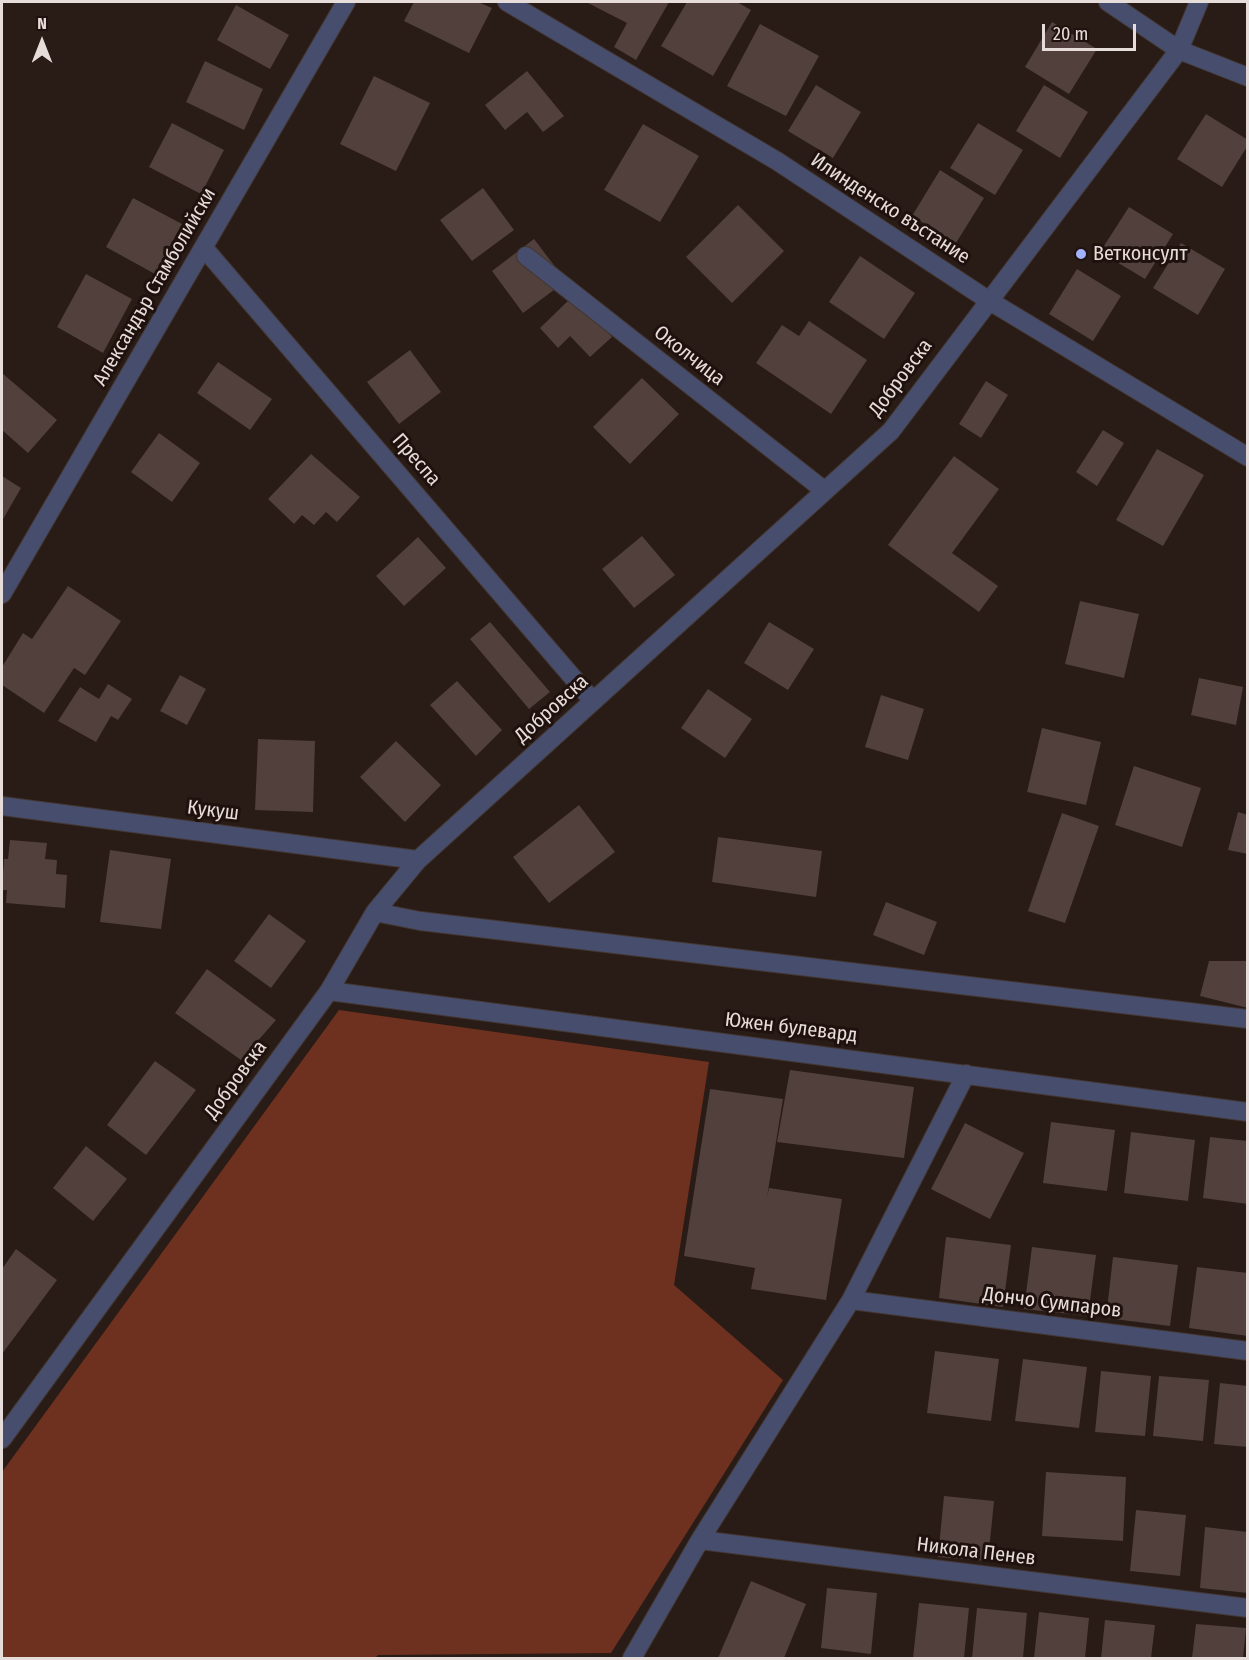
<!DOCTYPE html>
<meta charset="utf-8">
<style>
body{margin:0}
#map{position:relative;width:1249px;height:1660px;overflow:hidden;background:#291b16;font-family:"Fira Sans Condensed",sans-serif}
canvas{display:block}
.frame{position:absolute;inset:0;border:3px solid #e6dcd9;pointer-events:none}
.north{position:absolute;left:12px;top:12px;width:60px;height:60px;-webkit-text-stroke:4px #1f110d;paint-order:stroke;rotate:0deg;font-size:16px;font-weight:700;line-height:24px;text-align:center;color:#e6dcd9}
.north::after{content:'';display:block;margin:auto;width:21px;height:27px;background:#e6dcd9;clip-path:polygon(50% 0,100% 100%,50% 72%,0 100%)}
.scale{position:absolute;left:1042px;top:24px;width:94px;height:27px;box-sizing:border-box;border:3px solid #e6dcd9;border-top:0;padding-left:8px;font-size:18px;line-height:21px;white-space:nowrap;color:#e6dcd9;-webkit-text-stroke:4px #1f110d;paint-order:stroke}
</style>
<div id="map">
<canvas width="1249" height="1660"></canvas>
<div class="frame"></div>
<div class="north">N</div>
<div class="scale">20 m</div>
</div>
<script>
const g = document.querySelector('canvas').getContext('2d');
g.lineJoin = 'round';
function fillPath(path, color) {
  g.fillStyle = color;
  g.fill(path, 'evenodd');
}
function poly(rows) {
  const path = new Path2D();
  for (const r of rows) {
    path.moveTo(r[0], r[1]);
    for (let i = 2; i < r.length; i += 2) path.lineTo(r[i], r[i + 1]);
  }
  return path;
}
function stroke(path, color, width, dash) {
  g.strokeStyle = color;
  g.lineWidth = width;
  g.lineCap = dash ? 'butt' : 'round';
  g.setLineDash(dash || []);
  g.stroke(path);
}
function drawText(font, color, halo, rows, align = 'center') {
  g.font = font + ' "Fira Sans Condensed",sans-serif';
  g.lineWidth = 6;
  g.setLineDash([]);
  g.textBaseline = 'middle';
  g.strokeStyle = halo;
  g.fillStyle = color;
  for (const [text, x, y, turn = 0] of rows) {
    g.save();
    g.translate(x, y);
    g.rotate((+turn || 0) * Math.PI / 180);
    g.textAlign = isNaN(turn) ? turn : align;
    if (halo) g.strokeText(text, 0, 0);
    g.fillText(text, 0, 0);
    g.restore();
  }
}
fillPath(poly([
 [339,1010,709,1062,674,1285,783,1380,611,1653,378,1655,375,1658,2,1658,2,1472]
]), '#6f311f');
fillPath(poly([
 [414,2,478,2,492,8,469,53,404,21],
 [586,2,669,2,636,60,614,47,627,23],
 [687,2,737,2,751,10,713,76,661,46],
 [236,5,289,35,270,69,217,40],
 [1052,22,1097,49,1069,94,1025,67],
 [760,24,819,56,786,116,727,86],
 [205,61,263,89,244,130,186,102],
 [527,71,564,116,543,132,527,112,505,130,485,105],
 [374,76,430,103,396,171,340,144],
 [816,85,861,112,833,158,788,131],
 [1044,85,1088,112,1060,158,1016,131],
 [1206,114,1248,140,1248,145,1222,187,1177,159],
 [172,123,224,150,201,194,149,167],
 [978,123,1023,150,995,195,950,168],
 [643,124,699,156,660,222,604,190],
 [940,170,984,198,956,243,912,216],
 [483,188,514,230,472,261,440,220],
 [133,198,182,224,155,274,106,247],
 [738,205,784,251,732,303,686,257],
 [1129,207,1173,234,1145,279,1100,252],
 [534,239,566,281,523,313,492,271],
 [1181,243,1225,269,1198,315,1153,288],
 [860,256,915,293,884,339,829,302],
 [1077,269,1121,296,1093,341,1049,314],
 [86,274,132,299,103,353,57,327],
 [574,295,612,337,590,357,570,336,558,348,540,328],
 [809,321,867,360,831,414,756,363,782,325,799,336],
 [410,350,441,392,399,424,367,382],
 [218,362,272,399,250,430,197,393],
 [2,373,57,420,28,453,2,430],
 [642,378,679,414,630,464,593,427],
 [986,381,1008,395,981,438,959,424],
 [1103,430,1124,443,1097,486,1076,472],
 [159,433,200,463,172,502,131,472],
 [1157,449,1204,475,1163,546,1116,520],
 [311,454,360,497,337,522,326,512,314,525,302,515,294,524,268,499],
 [954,456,999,489,952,553,998,586,979,612,888,545],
 [2,476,21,488,2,521],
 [642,536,675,575,634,608,602,569],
 [418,537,446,568,404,606,376,576],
 [68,586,121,621,85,675,74,668,44,713,2,685,2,667,23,633,32,639],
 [1080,601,1139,614,1124,678,1065,664],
 [490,622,550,692,529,709,470,639],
 [769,622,814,649,788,690,744,663],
 [180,675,206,689,187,725,160,711],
 [1199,678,1243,687,1236,725,1191,715],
 [457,681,502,730,476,756,430,705],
 [108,684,132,699,118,720,111,716,96,742,58,721,80,687,99,699],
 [708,689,752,719,725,758,681,728],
 [881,695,924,709,908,760,865,747],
 [1042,728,1101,742,1086,805,1027,792],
 [258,739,315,741,313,812,255,810],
 [396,741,441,785,405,822,360,777],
 [1134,766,1201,788,1182,847,1115,825],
 [579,805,615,852,549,903,513,857],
 [1238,812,1248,815,1248,854,1228,850],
 [1062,813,1099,826,1065,923,1028,911],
 [718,837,822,851,816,897,712,882],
 [10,840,47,843,45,859,57,860,56,874,67,875,65,908,6,903,7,890,2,890,2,887,4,859,8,859],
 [110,850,171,859,161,929,100,922],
 [886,902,937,922,924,955,873,935],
 [269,914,306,941,271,988,234,961],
 [1209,961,1248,961,1248,1008,1200,996],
 [207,969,276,1020,241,1060,175,1013],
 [155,1061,196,1090,146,1155,107,1125],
 [790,1070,914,1087,904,1158,777,1142],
 [710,1089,783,1099,767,1197,769,1188,842,1199,826,1300,751,1289,755,1268,684,1256],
 [1051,1122,1115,1130,1107,1191,1043,1183],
 [965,1123,1024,1153,990,1219,931,1189],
 [1131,1132,1195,1140,1188,1201,1124,1193],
 [1210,1137,1248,1141,1248,1204,1203,1198],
 [86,1146,127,1179,93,1221,53,1188],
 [946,1237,1011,1245,1003,1307,939,1298],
 [1032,1247,1096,1255,1088,1316,1024,1309],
 [16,1249,57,1280,2,1354,2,1269],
 [1113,1257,1178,1265,1170,1326,1106,1318],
 [1197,1267,1248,1273,1248,1336,1189,1328],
 [935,1351,999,1359,991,1421,927,1413],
 [1023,1359,1087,1367,1079,1428,1015,1421],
 [1101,1371,1151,1376,1145,1436,1095,1432],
 [1159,1376,1209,1380,1203,1441,1153,1436],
 [1220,1383,1248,1386,1248,1447,1214,1444],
 [1046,1472,1126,1477,1123,1541,1042,1536],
 [944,1496,994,1501,988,1561,938,1557],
 [1136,1510,1186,1515,1180,1576,1130,1571],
 [1205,1527,1248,1532,1248,1593,1200,1588],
 [751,1581,806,1604,784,1658,718,1658],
 [827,1588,877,1593,871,1654,821,1648],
 [919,1603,969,1608,964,1658,913,1658],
 [977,1608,1027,1613,1023,1658,972,1658],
 [1039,1612,1089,1618,1085,1658,1034,1658],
 [1105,1620,1155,1625,1151,1658,1101,1658],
 [1196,1624,1246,1628,1243,1658,1192,1658]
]), '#51403b');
const minor = poly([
 [507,2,777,161,988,300,1248,457],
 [1108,2,1179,50,1248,77],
 [204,248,593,701],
 [526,256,825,491],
 [2,594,346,2],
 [2,806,418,860],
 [375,912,420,921,1248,1019],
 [329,991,1248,1112],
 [851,1300,1248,1351],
 [2,1439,329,991,375,912,418,860,891,431,1179,50,1199,2],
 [700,1540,1248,1608],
 [632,1658,700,1540,851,1300,966,1074]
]);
stroke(minor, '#433631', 20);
stroke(minor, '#474d6c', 18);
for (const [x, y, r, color] of [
 [1081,254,6,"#a4b1fc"]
]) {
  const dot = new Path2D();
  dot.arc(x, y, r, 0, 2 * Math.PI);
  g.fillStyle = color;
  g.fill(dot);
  stroke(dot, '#1f110d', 2);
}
drawText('20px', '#e6dcd9', '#1f110d', [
 ["Илинденско въстание",890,209,33],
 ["Александър Стамболийски",155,287,-60],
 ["Околчица",689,356,38],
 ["Добровска",901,378,-53],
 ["Преспа",416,460,49],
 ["Добровска",552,709,-42],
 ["Кукуш",213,811,7],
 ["Южен булевард",791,1028,7],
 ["Добровска",236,1080,-54],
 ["Дончо Сумпаров",1052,1303,7],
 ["Никола Пенев",976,1552,7]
]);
drawText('20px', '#e6dcd9', '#1f110d', [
 ["Ветконсулт",1093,254]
], 'left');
</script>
